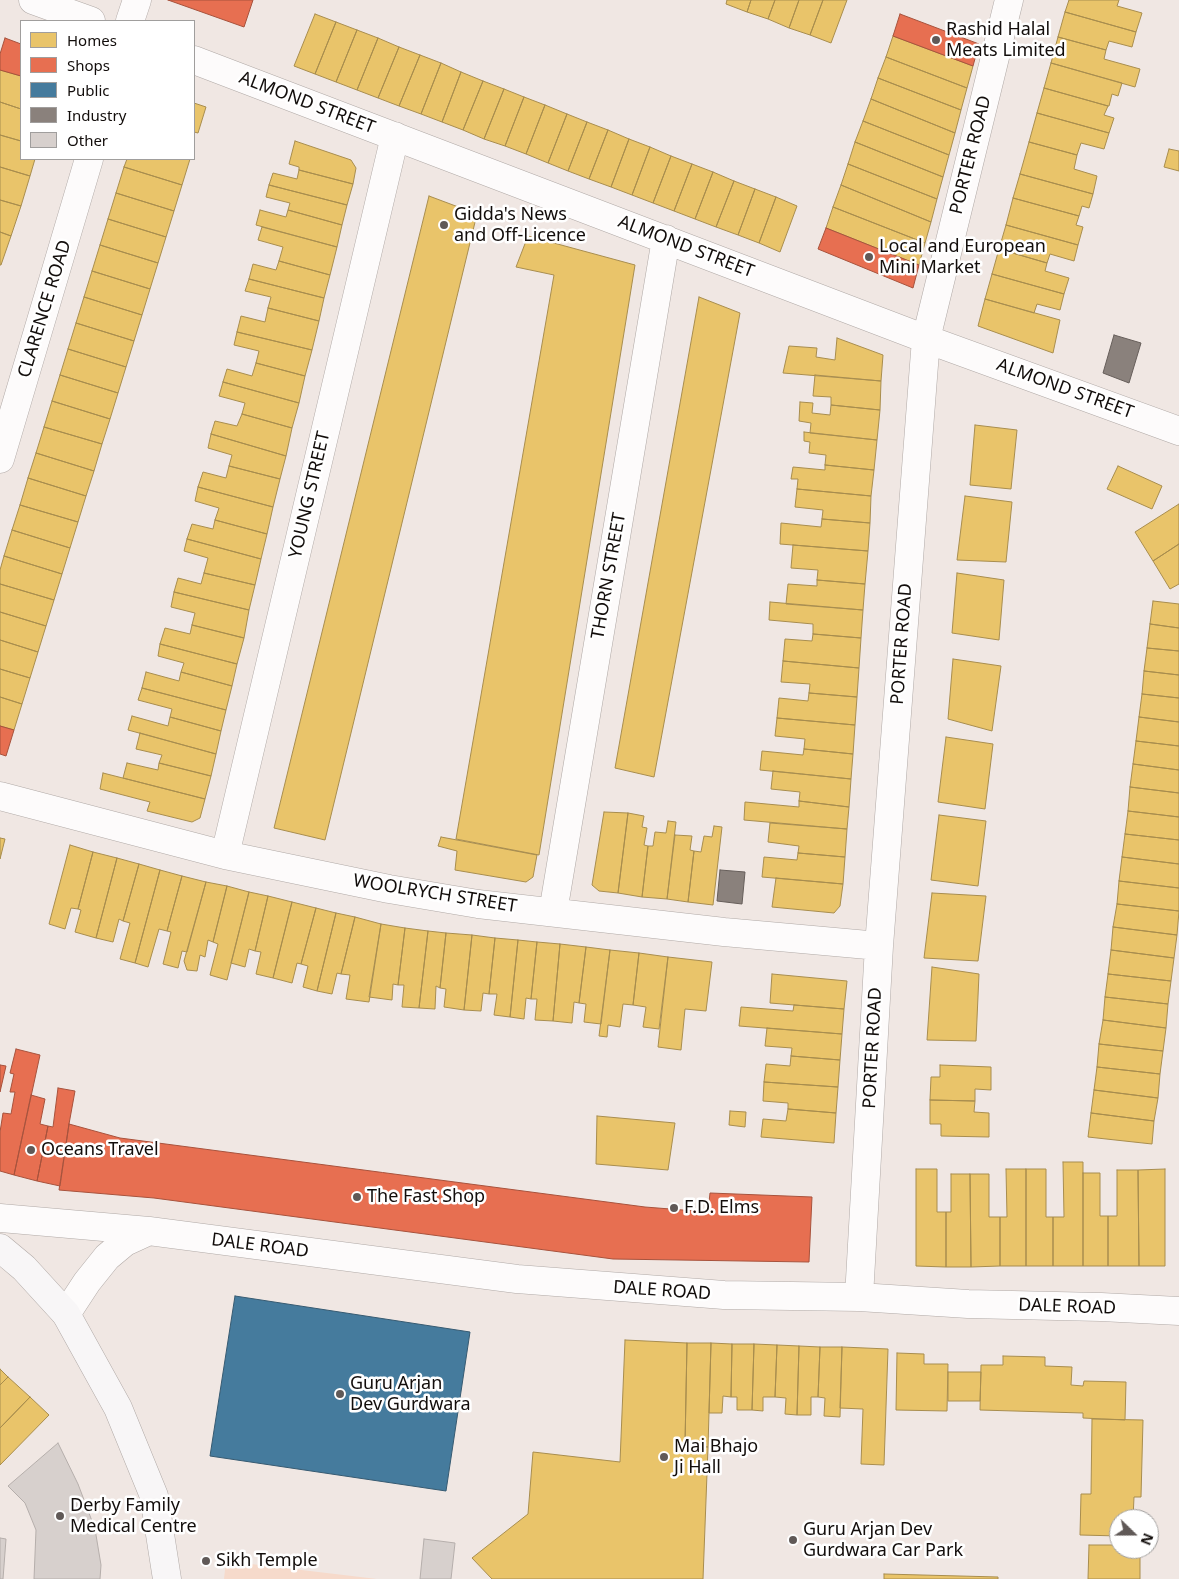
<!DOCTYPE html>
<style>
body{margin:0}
#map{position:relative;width:1179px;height:1579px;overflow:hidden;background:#f0e7e3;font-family:"Noto Sans",sans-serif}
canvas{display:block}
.legend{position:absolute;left:20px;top:20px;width:175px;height:140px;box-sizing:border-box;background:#fff;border:1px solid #a09e9d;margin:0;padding:6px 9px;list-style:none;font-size:15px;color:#120d0b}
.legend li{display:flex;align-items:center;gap:10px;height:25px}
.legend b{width:25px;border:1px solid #a09e9d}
.north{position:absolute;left:1109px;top:1509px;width:50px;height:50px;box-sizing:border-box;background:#fff;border:1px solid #a09e9d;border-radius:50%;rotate:112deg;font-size:14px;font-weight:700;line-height:20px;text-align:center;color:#120d0b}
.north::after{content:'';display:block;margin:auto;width:18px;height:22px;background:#605957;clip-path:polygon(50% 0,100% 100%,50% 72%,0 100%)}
</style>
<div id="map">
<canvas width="1179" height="1579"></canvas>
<ul class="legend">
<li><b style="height:14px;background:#e9c46a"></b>Homes</li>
<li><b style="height:14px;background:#e76f51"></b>Shops</li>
<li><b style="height:14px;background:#457b9d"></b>Public</li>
<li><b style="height:14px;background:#8a817c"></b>Industry</li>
<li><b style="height:14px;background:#d7d0cd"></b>Other</li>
</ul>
<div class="north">N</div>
</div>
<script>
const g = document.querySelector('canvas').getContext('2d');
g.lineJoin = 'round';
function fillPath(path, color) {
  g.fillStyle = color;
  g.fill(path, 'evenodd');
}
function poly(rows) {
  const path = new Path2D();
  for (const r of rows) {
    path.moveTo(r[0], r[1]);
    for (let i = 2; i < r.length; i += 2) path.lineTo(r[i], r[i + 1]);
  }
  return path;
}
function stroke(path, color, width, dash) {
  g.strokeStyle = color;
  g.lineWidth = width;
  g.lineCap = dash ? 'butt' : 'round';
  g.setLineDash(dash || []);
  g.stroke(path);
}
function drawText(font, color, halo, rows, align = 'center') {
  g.font = font + ' "Noto Sans",sans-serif';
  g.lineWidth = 5;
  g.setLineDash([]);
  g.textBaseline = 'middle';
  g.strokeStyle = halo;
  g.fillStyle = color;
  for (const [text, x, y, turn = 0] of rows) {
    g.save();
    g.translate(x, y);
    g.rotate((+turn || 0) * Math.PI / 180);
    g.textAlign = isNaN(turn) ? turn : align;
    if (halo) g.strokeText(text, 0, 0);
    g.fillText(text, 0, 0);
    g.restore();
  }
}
fillPath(poly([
 [226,1561,377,1579,224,1579]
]), '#f6dacb');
const homes = poly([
 [727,0,751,0,747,12,726,4,727,0],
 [751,0,775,0,768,19,747,12,751,0],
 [775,0,799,0,789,28,768,19,775,0],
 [799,0,823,0,810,35,789,28,799,0],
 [823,0,847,0,831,43,810,35,823,0],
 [1069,0,1119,0,1117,6,1142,13,1136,32,1065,12,1069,0],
 [1065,12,1136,32,1132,47,1109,41,1106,50,1058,37,1065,12],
 [315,14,336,22,315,74,294,66,315,14],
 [336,22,357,30,336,82,315,74,336,22],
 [357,30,378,38,357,90,336,82,357,30],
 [893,36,973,66,967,88,886,57,893,36],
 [1058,37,1106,50,1104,59,1140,69,1135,87,1051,63,1058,37],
 [378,38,399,47,378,98,357,90,378,38],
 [399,47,420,55,399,106,378,98,399,47],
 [420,55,441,63,421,114,399,106,420,55],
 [886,57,967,88,961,110,878,78,886,57],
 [441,63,461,72,442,122,421,114,441,63],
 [1051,63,1122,83,1118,96,1112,94,1109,106,1108,106,1044,88,1051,63],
 [0,70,21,76,21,109,0,102,0,70],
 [461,72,483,81,463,130,442,122,461,72],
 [878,78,961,110,955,133,871,99,878,78],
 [483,81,504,89,484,139,463,130,483,81],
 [1044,88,1108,106,1104,115,1114,118,1109,133,1037,113,1044,88],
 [504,89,524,97,505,146,484,139,504,89],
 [524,97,545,105,526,154,505,146,524,97],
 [871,99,955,133,949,155,863,121,871,99],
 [0,102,21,109,21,141,0,135,0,102],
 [194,103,206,107,198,133,194,132,194,103],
 [545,105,567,114,548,163,526,154,545,105],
 [1037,113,1109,133,1104,149,1081,143,1077,155,1029,142,1037,113],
 [567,114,587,122,568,171,548,163,567,114],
 [863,121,949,155,943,177,855,142,863,121],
 [587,122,608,130,589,179,568,171,587,122],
 [608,130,629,139,611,187,589,179,608,130],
 [0,135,21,141,21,159,35,159,30,176,0,167,0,135],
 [629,139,650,147,632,195,611,187,629,139],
 [295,141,351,160,356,168,353,184,299,170,299,167,289,164,295,141],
 [855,142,943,177,937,199,848,164,855,142],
 [1029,142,1077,155,1074,169,1097,176,1093,194,1020,174,1029,142],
 [650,147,671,156,653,203,632,195,650,147],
 [1169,149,1179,151,1179,171,1164,167,1169,149],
 [671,156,692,164,674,211,653,203,671,156],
 [127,159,190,159,182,185,124,167,127,159],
 [692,164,713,172,695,219,674,211,692,164],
 [848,164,937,199,931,222,841,185,848,164],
 [0,167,30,176,21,206,0,200,0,167],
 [124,167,182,185,174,211,116,193,124,167],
 [299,170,353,184,347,205,269,185,273,173,297,179,299,170],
 [713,172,734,181,716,227,695,219,713,172],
 [1020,174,1093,194,1089,208,1082,206,1079,216,1013,198,1020,174],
 [734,181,755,189,738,235,716,227,734,181],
 [269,185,347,205,342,225,288,210,290,203,266,197,269,185],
 [841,185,931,222,925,243,833,207,841,185],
 [755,189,776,197,759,243,738,235,755,189],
 [116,193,174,211,166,237,108,219,116,193],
 [429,196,477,214,325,840,274,828,429,196],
 [776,197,797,206,780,252,759,243,776,197],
 [1013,198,1079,216,1076,225,1083,227,1078,245,1006,225,1013,198],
 [0,200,21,206,11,236,0,232,0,200],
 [833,207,925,243,919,265,826,228,833,207],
 [260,210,286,217,288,210,342,225,337,247,256,225,260,210],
 [108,219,166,237,158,263,100,245,108,219],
 [1006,225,1078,245,1074,261,1050,254,1047,263,999,249,1006,225],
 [262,227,337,247,330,275,279,261,283,247,258,240,262,227],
 [0,232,11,236,1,265,0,265,0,232],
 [528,236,635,265,539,855,456,839,554,275,516,267,528,236],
 [100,245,158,263,150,289,92,271,100,245],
 [999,249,1047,263,1045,271,1069,278,1064,294,992,274,999,249],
 [279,261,330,275,324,298,249,279,253,264,276,270,279,261],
 [92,271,150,289,142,315,84,297,92,271],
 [992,274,1064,294,1060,310,1037,304,1034,313,985,299,992,274],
 [249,279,324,298,319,321,268,308,271,297,245,291,249,279],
 [84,297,142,315,134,341,76,323,84,297],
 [699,297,740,313,654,777,615,768,699,297],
 [985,299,1060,320,1053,353,978,326,985,299],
 [268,308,319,321,312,350,237,332,241,316,265,322,268,308],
 [76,323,134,341,126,367,68,349,76,323],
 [237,332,312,350,305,376,256,363,259,351,234,345,237,332],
 [837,338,883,355,881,381,783,373,789,346,817,348,816,357,835,360,837,338],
 [68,349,126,367,118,393,60,375,68,349],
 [256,363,305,376,299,403,223,382,227,369,252,376,256,363],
 [60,375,118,393,110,419,52,401,60,375],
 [815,375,881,381,880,410,831,405,831,397,813,396,815,375],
 [223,382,299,403,292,428,242,414,245,403,219,396,223,382],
 [52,401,110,419,102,444,44,427,52,401],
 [800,402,813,403,812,413,830,415,831,405,880,410,877,440,810,433,811,423,799,421,800,402],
 [242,414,292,428,286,456,211,434,215,421,237,426,242,414],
 [975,425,1017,430,1011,489,970,485,975,425],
 [44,427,102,444,94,471,36,453,44,427],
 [804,432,877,440,874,470,825,465,826,455,809,453,810,442,804,441,804,432],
 [211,434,286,456,280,479,229,466,232,455,208,448,211,434],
 [36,453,94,471,86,496,28,478,36,453],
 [825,465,874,470,871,496,797,489,798,479,791,479,793,467,825,470,825,465],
 [229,466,280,479,273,507,198,487,203,472,226,478,229,466],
 [1118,466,1162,486,1152,509,1107,489,1118,466],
 [28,478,86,496,78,522,20,505,28,478],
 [198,487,273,507,267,534,215,520,219,508,195,501,198,487],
 [797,489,871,496,870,523,822,519,823,510,795,507,797,489],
 [965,496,1012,502,1006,562,957,560,965,496],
 [1179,504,1179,544,1153,561,1135,532,1179,504],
 [20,505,78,522,70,548,12,530,20,505],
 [822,519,870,523,868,551,780,544,781,523,821,527,822,519],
 [215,520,267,534,261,559,187,539,192,524,213,529,215,520],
 [12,530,70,548,62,574,4,556,12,530],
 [187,539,261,559,255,585,204,573,208,558,184,551,187,539],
 [1179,544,1179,584,1170,589,1153,561,1179,544],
 [793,545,868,551,865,584,817,580,818,570,791,568,793,545],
 [4,556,62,574,54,600,0,584,0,570,4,556],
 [204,573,255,585,249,610,174,592,178,578,201,584,204,573],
 [957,573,1004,580,999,640,952,633,957,573],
 [817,580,865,584,863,610,786,604,788,584,817,586,817,580],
 [0,584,54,600,46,626,0,612,0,584],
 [174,592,249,610,244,638,192,625,195,613,171,607,174,592],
 [1153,601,1179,604,1179,628,1150,624,1153,601],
 [770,602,863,610,861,638,813,634,813,624,769,620,770,602],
 [0,612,46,626,38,652,0,640,0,612],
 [1150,624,1179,628,1179,651,1147,648,1150,624],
 [192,625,244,638,237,664,160,644,165,628,190,634,192,625],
 [813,634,861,638,859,668,783,661,785,639,812,641,813,634],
 [0,640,38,652,30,678,0,669,0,640],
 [160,644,237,664,232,686,181,672,184,663,158,656,160,644],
 [1147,648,1179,651,1179,675,1144,671,1147,648],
 [953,659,1001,666,992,731,948,719,953,659],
 [783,661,859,668,857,697,809,693,810,684,781,682,783,661],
 [0,669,30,678,22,704,0,697,0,669],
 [1144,671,1179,675,1179,698,1142,694,1144,671],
 [146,672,179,681,181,672,232,686,226,710,142,688,146,672],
 [142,688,226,710,221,731,170,717,172,709,138,700,142,688],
 [809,693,857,697,855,725,777,718,779,698,808,701,809,693],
 [1142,694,1179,698,1179,722,1139,717,1142,694],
 [0,697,22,704,14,730,0,726,0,697],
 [132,716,168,726,170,717,221,731,216,754,128,730,132,716],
 [1139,717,1179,722,1179,746,1136,741,1139,717],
 [777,718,855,725,853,754,804,749,805,739,775,736,777,718],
 [140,733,216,754,211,776,159,763,162,755,136,749,140,733],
 [946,737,993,744,985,809,938,802,946,737],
 [1136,741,1179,746,1179,770,1133,764,1136,741],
 [804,749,853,754,851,779,760,770,762,751,803,755,804,749],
 [127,763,158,770,159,763,211,776,205,799,123,778,127,763],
 [1133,764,1179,770,1179,793,1130,787,1133,764],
 [773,771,851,779,849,807,799,801,800,792,771,789,773,771],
 [103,773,205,799,200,818,192,822,147,811,150,802,100,789,103,773],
 [1130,787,1179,793,1179,817,1128,811,1130,787],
 [799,801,849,807,847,829,744,820,745,802,799,807,799,801],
 [1128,811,1179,817,1179,840,1125,834,1128,811],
 [604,812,628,813,618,893,599,891,592,885,604,812],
 [628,813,644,816,642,827,647,828,644,845,648,846,642,897,618,893,628,813],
 [939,815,986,821,978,886,931,880,939,815],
 [668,821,676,822,667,899,642,897,648,846,653,846,655,832,666,833,668,821],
 [770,823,847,829,845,857,798,853,799,846,768,842,770,823],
 [714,826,722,827,713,905,688,902,694,851,701,852,704,836,712,837,714,826],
 [1125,834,1179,840,1179,864,1122,857,1125,834],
 [675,835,692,836,690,850,694,851,688,902,667,899,675,835],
 [441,837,537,855,533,877,526,882,455,870,457,851,438,846,441,837],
 [0,838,5,839,0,859,0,838],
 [70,845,93,852,78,909,71,908,65,929,49,924,70,845],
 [93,852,117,858,96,938,75,932,81,910,78,909,93,852],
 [798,853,845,857,843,884,762,877,764,857,797,860,798,853],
 [1122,857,1179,864,1179,888,1119,881,1122,857],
 [117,858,139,864,123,921,119,919,113,942,96,938,117,858],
 [139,864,160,870,135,963,120,959,130,923,123,921,139,864],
 [160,870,182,876,167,931,159,929,148,967,135,963,160,870],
 [182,876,206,882,187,952,182,951,178,968,163,964,171,932,167,931,182,876],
 [776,878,843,884,840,906,834,913,772,907,776,878],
 [1119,881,1179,888,1179,911,1117,904,1119,881],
 [206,882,227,886,213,942,208,940,205,957,200,955,197,971,187,970,184,961,206,882],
 [227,886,249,892,227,980,210,975,218,944,213,942,227,886],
 [249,892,268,896,255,951,249,949,245,967,231,963,249,892],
 [932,893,986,896,978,961,924,958,932,893],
 [268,896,292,902,273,978,256,974,261,952,255,951,268,896],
 [292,902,316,908,301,964,297,963,292,983,273,978,292,902],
 [1117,904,1179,911,1177,935,1113,927,1117,904],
 [316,908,336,913,317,991,303,987,308,966,301,964,316,908],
 [336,913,355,917,341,974,337,973,332,994,317,991,336,913],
 [355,917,381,924,369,1002,346,999,350,975,341,974,355,917],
 [381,924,405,928,398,985,393,984,392,1000,369,997,381,924],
 [1113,927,1177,935,1174,958,1111,950,1113,927],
 [405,928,428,931,419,1008,402,1007,404,985,398,985,405,928],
 [428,931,446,933,440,988,436,986,435,1009,419,1008,428,931],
 [446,933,472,935,464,1010,444,1007,446,989,440,988,446,933],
 [472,935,495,938,489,994,483,993,481,1011,464,1010,472,935],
 [495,938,518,940,510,1017,494,1015,497,994,489,994,495,938],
 [518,940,537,942,531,999,526,998,524,1019,510,1017,518,940],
 [537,942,560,944,553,1021,535,1020,537,999,531,999,537,942],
 [560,944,586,947,579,1003,574,1002,572,1023,553,1021,560,944],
 [586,947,610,950,601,1024,584,1022,586,1004,579,1003,586,947],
 [610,950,639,953,633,1005,623,1004,620,1027,608,1025,607,1037,599,1036,610,950],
 [1111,950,1174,958,1171,981,1108,974,1111,950],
 [639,953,668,957,659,1029,643,1027,646,1007,633,1005,639,953],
 [668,957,712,962,706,1011,685,1009,681,1050,658,1047,668,957],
 [932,967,979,974,976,1041,927,1040,932,967],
 [772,974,847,981,844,1009,770,1003,772,974],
 [1108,974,1171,981,1168,1004,1105,997,1108,974],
 [1105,997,1168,1004,1166,1028,1103,1020,1105,997],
 [794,1005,844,1009,842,1034,739,1026,741,1007,793,1011,794,1005],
 [1103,1020,1166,1028,1163,1051,1099,1044,1103,1020],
 [767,1028,842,1034,840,1060,791,1056,792,1048,765,1046,767,1028],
 [1099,1044,1163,1051,1160,1074,1097,1067,1099,1044],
 [791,1056,840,1060,838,1087,764,1082,766,1064,790,1066,791,1056],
 [940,1065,991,1067,991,1090,975,1089,975,1101,930,1100,931,1077,940,1077,940,1065],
 [1097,1067,1160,1074,1158,1098,1094,1090,1097,1067],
 [764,1082,838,1087,836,1113,788,1109,788,1103,763,1101,764,1082],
 [1094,1090,1158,1098,1154,1121,1091,1113,1094,1090],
 [930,1100,975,1101,974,1112,989,1113,989,1137,941,1136,941,1124,930,1124,930,1100],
 [788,1109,836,1113,834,1143,761,1137,763,1119,786,1121,788,1109],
 [730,1111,746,1112,745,1127,729,1125,730,1111],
 [1091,1113,1154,1121,1152,1144,1088,1137,1091,1113],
 [597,1116,675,1123,668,1170,596,1164,597,1116],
 [1063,1162,1083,1162,1083,1266,1053,1266,1053,1217,1064,1217,1063,1162],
 [916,1169,937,1169,937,1212,946,1212,946,1267,916,1266,916,1169],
 [1006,1169,1026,1169,1026,1266,1000,1266,1000,1217,1007,1217,1006,1169],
 [1026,1169,1046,1169,1046,1217,1053,1217,1053,1266,1026,1266,1026,1169],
 [1165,1169,1165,1266,1139,1266,1138,1170,1165,1169],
 [1117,1170,1138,1170,1139,1266,1108,1266,1108,1216,1117,1216,1117,1170],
 [1083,1173,1100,1173,1100,1216,1108,1216,1108,1266,1083,1266,1083,1173],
 [951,1174,970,1174,971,1267,946,1267,946,1212,951,1212,951,1174],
 [970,1174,989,1174,989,1217,1000,1217,1000,1266,971,1267,970,1174],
 [625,1340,687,1343,685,1445,708,1447,703,1579,492,1579,472,1558,528,1514,533,1452,620,1462,625,1340],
 [687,1343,711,1343,708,1447,685,1445,687,1343],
 [711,1343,732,1344,731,1397,723,1396,722,1413,709,1413,711,1343],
 [732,1344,754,1344,752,1410,737,1410,737,1397,731,1397,732,1344],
 [754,1344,777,1345,775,1397,763,1397,763,1411,752,1410,754,1344],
 [777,1345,799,1346,797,1415,785,1414,786,1398,775,1397,777,1345],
 [799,1346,820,1347,818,1397,811,1397,811,1415,797,1415,799,1346],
 [820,1347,842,1347,840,1417,824,1416,825,1398,818,1397,820,1347],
 [842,1347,888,1349,884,1465,861,1464,863,1409,840,1408,842,1347],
 [897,1353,924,1354,924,1364,948,1364,947,1411,896,1410,897,1353],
 [1003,1356,1045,1357,1045,1366,1072,1367,1071,1385,1083,1386,1084,1381,1126,1382,1125,1420,1083,1418,1083,1413,980,1410,981,1365,1003,1365,1003,1356],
 [0,1369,8,1377,0,1385,0,1369],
 [948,1372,981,1372,980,1401,948,1401,948,1372],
 [8,1377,30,1397,0,1428,0,1385,8,1377],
 [30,1397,49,1415,0,1465,0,1428,30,1397],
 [1092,1419,1143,1420,1141,1497,1134,1497,1133,1519,1119,1519,1119,1536,1080,1535,1081,1494,1091,1494,1092,1419],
 [1089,1545,1119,1545,1119,1549,1140,1549,1140,1579,1088,1579,1089,1545],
 [884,1574,998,1577,998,1579,884,1579,884,1574]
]);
fillPath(homes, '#e9c46a');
stroke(homes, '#a88d4e', 1);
const shops = poly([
 [168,0,253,0,244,27,168,0],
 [900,14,979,44,973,66,893,36,900,14],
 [5,38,21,44,21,76,0,70,0,54,5,38],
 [826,228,919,265,913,288,818,249,826,228],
 [0,726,14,730,6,756,0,754,0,726],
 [16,1049,40,1055,14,1175,0,1171,0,1132,3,1113,11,1114,15,1092,10,1092,14,1074,10,1073,16,1049],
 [0,1065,6,1066,0,1092,0,1065],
 [58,1088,75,1091,69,1124,60,1186,37,1181,48,1126,53,1127,58,1088],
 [31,1095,45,1099,40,1124,48,1126,37,1181,14,1175,31,1095],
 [69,1124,120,1138,645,1207,708,1212,710,1193,812,1197,809,1262,613,1259,154,1198,59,1190,69,1124]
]);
fillPath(shops, '#e76f51');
stroke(shops, '#a7523c', 1);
const public = poly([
 [235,1296,470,1332,446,1491,210,1456,235,1296]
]);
fillPath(public, '#457b9d');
stroke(public, '#365a71', 1);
const industry = poly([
 [1114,335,1141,343,1129,383,1103,373,1114,335],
 [720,870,745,872,742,904,717,901,720,870]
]);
fillPath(industry, '#8a817c');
stroke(industry, '#665e5a', 1);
const building = poly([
 [58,1443,78,1484,95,1529,101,1565,100,1579,34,1579,36,1530,25,1503,8,1486,58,1443],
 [0,1538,6,1539,3,1579,0,1579,0,1538],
 [424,1539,455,1543,451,1579,420,1579,424,1539]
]);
fillPath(building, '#d7d0cd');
stroke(building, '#b5aeab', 1);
const street = poly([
 [33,0,91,21],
 [130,21,137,0],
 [194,60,926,339,1179,431],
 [0,459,89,159],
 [0,796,225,855,389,889,478,904,724,932,879,946],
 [225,855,395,136],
 [553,912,666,239],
 [0,1218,149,1231,517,1279,724,1295,859,1297,968,1304,1101,1307,1179,1311],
 [859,1297,879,946,926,339,1009,0],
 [66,1314,87,1282,107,1257,125,1242,149,1231]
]);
const secondary = poly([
 [0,1248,24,1268,66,1314,118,1408,154,1496,167,1579]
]);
stroke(street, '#b0a9a6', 29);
stroke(secondary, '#b0a9a6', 29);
stroke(street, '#fdfbfb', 28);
stroke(secondary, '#f8f6f7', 28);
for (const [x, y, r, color] of [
 [936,40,5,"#605957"],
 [444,225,5,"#605957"],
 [869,257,5,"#605957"],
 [31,1150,5,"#605957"],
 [357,1197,5,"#605957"],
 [674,1208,5,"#605957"],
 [340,1394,5,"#605957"],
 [664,1457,5,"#605957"],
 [60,1516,5,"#605957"],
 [793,1540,5,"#605957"],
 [206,1561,5,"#605957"]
]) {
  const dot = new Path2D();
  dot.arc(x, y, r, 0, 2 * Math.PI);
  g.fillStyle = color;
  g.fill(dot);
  stroke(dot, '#fff', 2);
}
drawText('18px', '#120d0b', '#fff', [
 ["Rashid Halal",946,30],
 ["Meats Limited",946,51],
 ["Gidda's News",454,215],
 ["and Off-Licence",454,236],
 ["Local and European",879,247],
 ["Mini Market",879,268],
 ["Oceans Travel",41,1150],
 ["The Fast Shop",367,1197],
 ["F.D. Elms",684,1208],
 ["Guru Arjan",350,1384],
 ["Dev Gurdwara",350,1405],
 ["Mai Bhajo",674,1447],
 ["Ji Hall",674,1468],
 ["Derby Family",70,1506],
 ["Medical Centre",70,1527],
 ["Guru Arjan Dev",803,1530],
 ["Gurdwara Car Park",803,1551],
 ["Sikh Temple",216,1561]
], 'left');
drawText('18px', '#120d0b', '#fff', [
 ["ALMOND STREET",307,103,21],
 ["PORTER ROAD",971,155,-76],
 ["ALMOND STREET",686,247,21],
 ["CLARENCE ROAD",45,309,-73],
 ["ALMOND STREET",1065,389,20],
 ["YOUNG STREET",310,495,-77],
 ["THORN STREET",609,576,-80],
 ["PORTER ROAD",902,644,-86],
 ["WOOLRYCH STREET",435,894,9],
 ["PORTER ROAD",873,1048,-87],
 ["DALE ROAD",260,1246,7],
 ["DALE ROAD",662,1291,4],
 ["DALE ROAD",1067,1307,2]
]);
</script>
